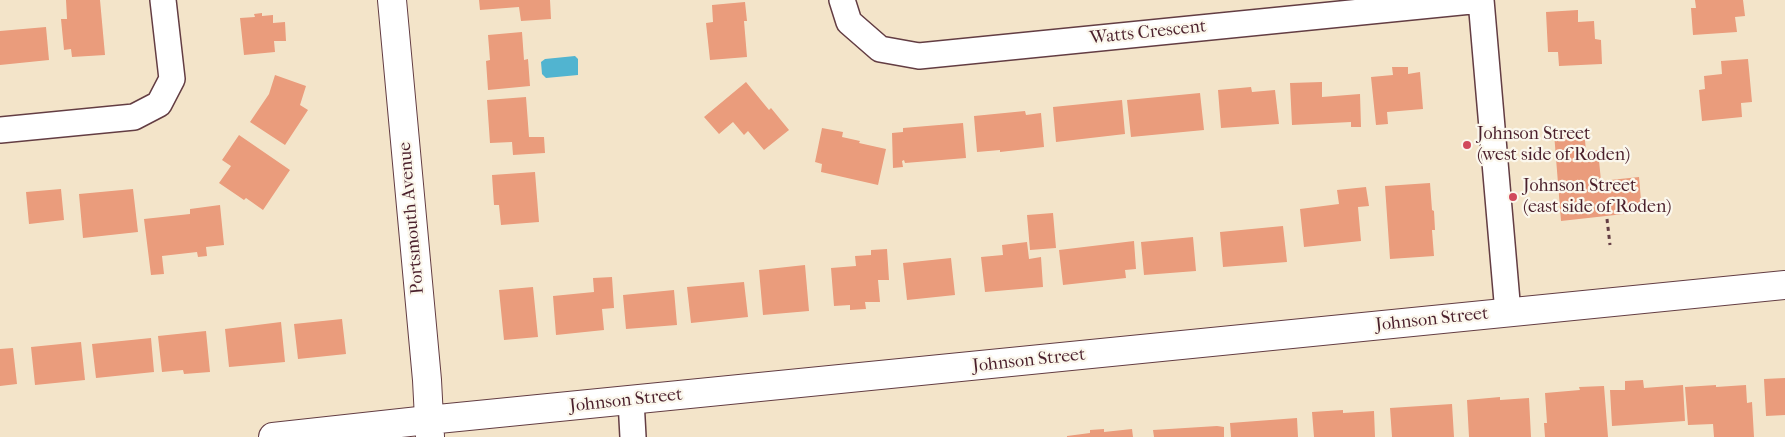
<!DOCTYPE html>
<style>
body{margin:0}
canvas{display:block;background:#f3e4c9}
</style>
<canvas width="1785" height="437"></canvas>
<script>
const g = document.querySelector('canvas').getContext('2d');
g.lineJoin = 'round';
function fillPath(path, color) {
  g.fillStyle = color;
  g.fill(path, 'evenodd');
}
function poly(rows) {
  const path = new Path2D();
  for (const r of rows) {
    path.moveTo(r[0], r[1]);
    for (let i = 2; i < r.length; i += 2) path.lineTo(r[i], r[i + 1]);
  }
  return path;
}
function stroke(path, color, width, dash) {
  g.strokeStyle = color;
  g.lineWidth = width;
  g.lineCap = dash ? 'butt' : 'round';
  g.setLineDash(dash || []);
  g.stroke(path);
}
function drawText(font, color, halo, rows, align = 'center') {
  g.font = font + ' "IM FELL French Canon",serif';
  g.lineWidth = 4.5;
  g.setLineDash([]);
  g.textBaseline = 'middle';
  g.strokeStyle = halo;
  g.fillStyle = color;
  for (const [text, x, y, turn = 0] of rows) {
    g.save();
    g.translate(x, y);
    g.rotate((+turn || 0) * Math.PI / 180);
    g.textAlign = isNaN(turn) ? turn : align;
    if (halo) g.strokeText(text, 0, 0);
    g.fillText(text, 0, 0);
    g.restore();
  }
}
fillPath(poly([
 [575,56,578,59,578,75,546,78,542,74,541,62,545,59]
]), '#51b4d0');
fillPath(poly([
 [66,0,100,0,105,55,72,57,71,49,64,50,61,19,67,19],
 [479,0,550,0,551,19,521,21,519,7,480,10],
 [1695,0,1743,0,1745,16,1735,17,1737,32,1693,35,1691,8,1696,8],
 [745,2,747,21,744,21,747,57,710,60,706,23,713,22,712,5],
 [1578,10,1578,22,1594,21,1595,39,1601,40,1602,64,1559,66,1558,52,1548,52,1546,12],
 [262,13,262,16,273,15,273,23,285,22,286,41,274,41,275,52,244,55,240,18,255,17,254,14],
 [46,27,49,60,0,65,0,31],
 [522,32,524,60,528,59,530,86,488,90,486,61,490,60,488,35],
 [1748,59,1752,102,1741,103,1742,117,1702,121,1699,90,1705,89,1704,76,1722,74,1721,61],
 [1392,67,1408,67,1408,74,1420,72,1423,109,1387,112,1388,124,1376,125,1371,77,1393,75],
 [275,75,306,86,300,105,308,110,285,145,250,122,269,94],
 [746,82,769,110,771,108,789,130,764,150,748,131,744,135,733,122,719,134,704,117],
 [1322,82,1322,97,1360,94,1361,127,1351,127,1351,122,1292,125,1290,83],
 [1251,87,1252,92,1275,90,1279,124,1221,128,1218,90],
 [1200,93,1204,130,1131,137,1127,100],
 [526,97,529,137,544,137,545,153,513,155,512,142,490,143,487,100],
 [1122,100,1125,134,1056,142,1053,107],
 [1025,111,1026,115,1041,113,1044,147,1000,152,1000,150,977,152,974,116],
 [963,123,966,158,905,163,904,160,902,161,903,167,893,168,892,133,903,132,903,128],
 [822,128,843,132,842,137,860,141,859,143,886,149,878,185,821,172,822,164,815,162],
 [1584,130,1586,151,1598,150,1601,181,1639,177,1642,212,1561,221,1554,133],
 [239,135,290,170,263,210,246,198,244,200,219,183,231,166,222,160],
 [535,172,539,222,501,225,499,205,494,205,492,175],
 [1430,183,1432,210,1434,211,1435,230,1432,230,1434,256,1390,259,1385,186],
 [1366,187,1369,206,1358,207,1361,241,1304,247,1300,209,1339,204,1337,190],
 [61,189,64,220,29,224,26,192],
 [133,189,138,232,83,238,79,194],
 [220,205,224,245,206,247,207,256,198,257,197,252,162,256,164,274,151,275,144,219,190,214,190,209],
 [1053,213,1056,248,1030,250,1027,215],
 [1283,226,1287,262,1223,267,1220,232],
 [1193,237,1196,271,1144,275,1141,242],
 [1134,241,1136,269,1125,270,1126,278,1063,285,1059,250],
 [1027,242,1029,259,1041,257,1043,287,985,292,981,257,1003,255,1002,245],
 [887,249,889,280,878,280,880,302,865,302,866,309,850,310,850,305,834,306,831,268,856,266,855,256,871,255,871,250],
 [951,258,955,295,907,300,903,263],
 [805,265,809,311,763,315,759,270],
 [612,277,614,308,602,309,604,330,556,335,553,296,594,292,593,278],
 [744,282,748,317,691,323,687,287],
 [533,287,538,337,504,340,499,290],
 [674,290,677,325,626,329,623,295],
 [342,319,346,354,298,359,294,324],
 [281,322,285,362,229,367,225,329],
 [206,331,210,372,184,374,183,370,162,372,158,336],
 [151,338,154,372,96,378,92,344],
 [81,342,85,380,35,385,31,347],
 [13,348,17,384,0,386,0,349],
 [1785,378,1785,415,1766,416,1764,379],
 [1643,380,1644,388,1683,385,1685,421,1612,426,1610,390,1625,390,1625,381],
 [1716,385,1716,387,1746,385,1747,403,1752,402,1754,437,1714,437,1713,424,1688,425,1685,387],
 [1604,386,1608,437,1545,437,1544,423,1547,423,1545,393,1580,390,1579,387],
 [1500,397,1500,400,1529,398,1531,437,1469,437,1467,400],
 [1452,404,1454,437,1392,437,1390,408],
 [1343,410,1343,413,1374,411,1375,437,1314,437,1312,412],
 [1297,418,1298,437,1231,437,1230,423],
 [1217,426,1224,427,1224,437,1154,437,1153,430],
 [1104,429,1104,432,1132,429,1133,437,1067,437,1067,436,1090,433,1090,430]
]), '#ea9c7c');
const minor = poly([
 [842,0,849,22,880,49,919,56,1481,0],
 [1481,0,1508,313],
 [0,130,134,117,159,104,172,79,163,0],
 [631,400,633,437]
]);
const tertiary = poly([
 [273,437,428,420]
]);
const secondary = poly([
 [392,0,427,380,430,437],
 [428,420,1785,285]
]);
stroke(minor, '#633d43', 28);
stroke(tertiary, '#633d43', 30);
stroke(secondary, '#633d43', 30);
stroke(poly([
 [1607,219,1610,245]
]), '#633d43', 3, [4, 4]);
stroke(minor, '#fff', 25);
stroke(tertiary, '#fff', 28);
stroke(secondary, '#fff', 28);
for (const [x, y, r, color] of [
 [1467,145,5,"#d1495b"],
 [1513,197,5,"#d1495b"]
]) {
  const dot = new Path2D();
  dot.arc(x, y, r, 0, 2 * Math.PI);
  g.fillStyle = color;
  g.fill(dot);
  stroke(dot, '#fbf7ec', 2);
}
drawText('18px', '#4a1f2b', '#fbf7ec', [
 ["Watts Crescent",1148,33,-6],
 ["Portsmouth Avenue",412,218,-95],
 ["Johnson Street",1432,320,-6],
 ["Johnson Street",1029,361,-6],
 ["Johnson Street",626,401,-6]
]);
drawText('18px', '#4a1f2b', '#fbf7ec', [
 ["Johnson Street",1477,135],
 ["(west side of Roden)",1477,156],
 ["Johnson Street",1523,187],
 ["(east side of Roden)",1523,208]
], 'left');
</script>
